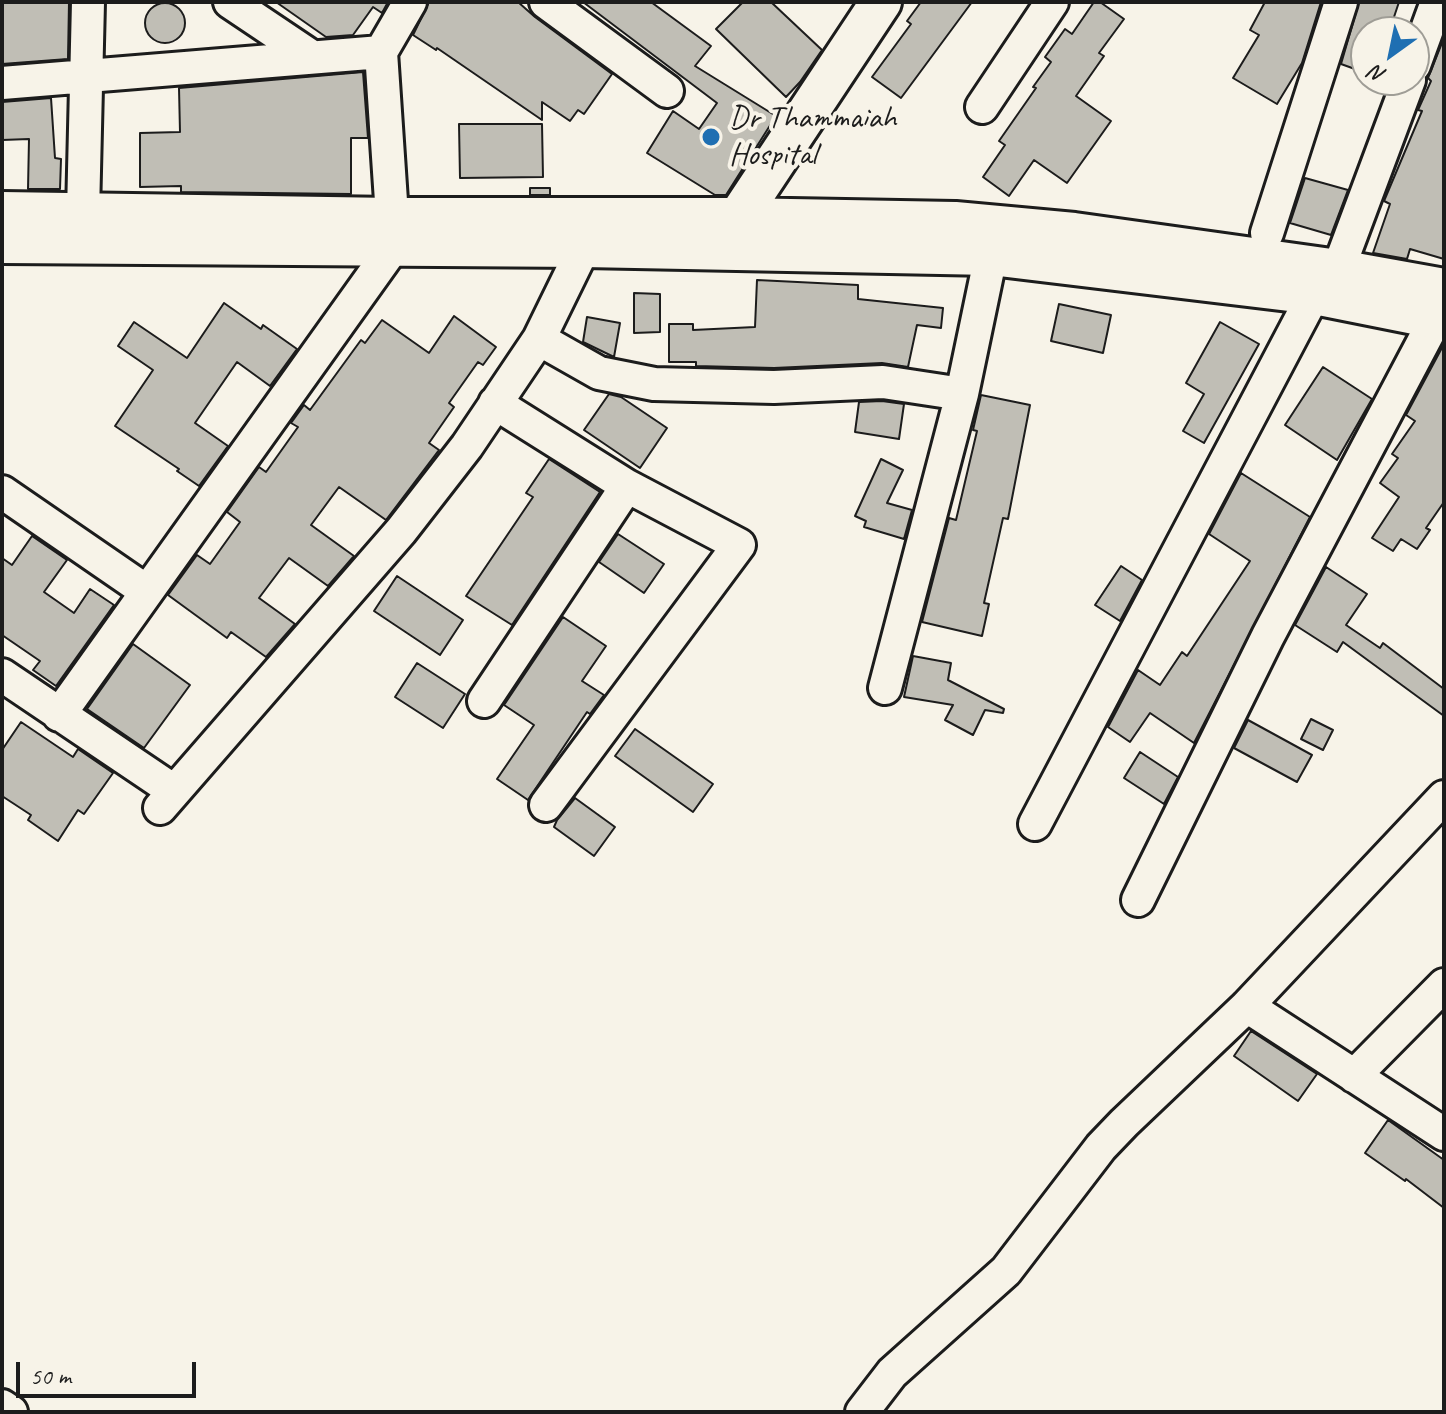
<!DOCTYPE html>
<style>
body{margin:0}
#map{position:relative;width:1446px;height:1414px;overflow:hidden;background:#f7f3e8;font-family:Caveat,sans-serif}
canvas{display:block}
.frame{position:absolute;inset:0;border:4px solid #1c1c1c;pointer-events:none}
.north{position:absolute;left:1350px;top:16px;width:80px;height:80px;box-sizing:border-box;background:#f7f3e8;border:2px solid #9f9d96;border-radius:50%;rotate:213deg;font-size:22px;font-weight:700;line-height:32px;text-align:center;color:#1c1c1c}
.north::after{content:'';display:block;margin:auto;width:28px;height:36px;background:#1f6fb2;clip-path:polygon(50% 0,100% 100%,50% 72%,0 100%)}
.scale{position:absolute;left:16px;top:1362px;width:180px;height:36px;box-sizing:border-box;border:4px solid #1c1c1c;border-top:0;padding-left:10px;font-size:24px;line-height:28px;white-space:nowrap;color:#1c1c1c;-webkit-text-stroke:6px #f7f3e8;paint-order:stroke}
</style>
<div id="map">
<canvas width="1446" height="1414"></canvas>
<div class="frame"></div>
<div class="north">N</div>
<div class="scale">50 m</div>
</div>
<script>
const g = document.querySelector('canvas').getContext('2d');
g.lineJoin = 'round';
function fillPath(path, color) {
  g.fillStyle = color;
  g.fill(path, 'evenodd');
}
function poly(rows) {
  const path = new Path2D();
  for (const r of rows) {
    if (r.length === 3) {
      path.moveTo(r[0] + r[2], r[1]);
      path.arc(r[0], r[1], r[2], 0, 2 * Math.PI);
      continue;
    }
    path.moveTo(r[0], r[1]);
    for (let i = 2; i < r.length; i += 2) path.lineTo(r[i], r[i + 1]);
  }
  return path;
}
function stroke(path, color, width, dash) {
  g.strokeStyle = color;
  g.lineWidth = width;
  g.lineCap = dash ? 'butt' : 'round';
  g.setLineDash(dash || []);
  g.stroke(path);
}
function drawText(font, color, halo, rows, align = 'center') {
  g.font = font + ' Caveat,sans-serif';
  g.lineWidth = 8;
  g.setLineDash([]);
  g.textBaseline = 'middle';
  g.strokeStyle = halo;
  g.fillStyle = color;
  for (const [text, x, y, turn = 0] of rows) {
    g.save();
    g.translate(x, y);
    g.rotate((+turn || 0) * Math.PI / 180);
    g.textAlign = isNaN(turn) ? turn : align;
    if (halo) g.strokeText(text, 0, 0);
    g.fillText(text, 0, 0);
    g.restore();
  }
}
const building = poly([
 [2,2,69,2,68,59,2,64,2,2],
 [276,2,388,2,382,13,373,7,353,35,326,37,276,2],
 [429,2,518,2,535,17,612,74,584,114,578,110,570,121,542,102,542,120,437,48,436,50,413,35,429,2],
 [583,2,651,2,711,46,695,66,776,116,726,195,715,195,647,153,673,111,699,129,717,103,583,2],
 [743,2,771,2,822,50,800,82,786,97,716,29,743,2],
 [921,2,972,2,901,98,872,77,911,24,907,21,921,2],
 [1094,2,1100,2,1124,19,1099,53,1104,56,1076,96,1111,121,1067,183,1034,160,1009,196,983,177,1005,145,999,141,1036,88,1033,87,1051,62,1045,57,1065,29,1072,34,1094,2],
 [1265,2,1321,2,1302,63,1277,104,1233,78,1259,35,1250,30,1265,2],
 [1359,2,1399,2,1389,32,1366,32,1366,73,1341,64,1359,2],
 [165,23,20],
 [1444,38,1444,259,1410,249,1407,259,1373,253,1390,204,1384,201,1422,111,1418,110,1431,81,1428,78,1444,38],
 [363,72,368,138,351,138,351,194,181,192,181,186,140,187,140,133,180,132,179,88,363,72],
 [51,98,55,158,61,159,60,189,28,189,29,139,2,140,2,102,51,98],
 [459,124,542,124,543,177,460,178,459,124],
 [1305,178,1348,190,1331,235,1290,223,1305,178],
 [530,188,550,188,550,195,530,195,530,188],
 [757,280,858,285,858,299,943,308,941,328,917,325,908,367,882,363,774,368,696,366,696,362,669,362,669,324,693,324,693,330,755,327,757,280],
 [634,293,660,294,660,332,634,333,634,293],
 [224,303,261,329,263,325,297,349,270,386,237,362,195,423,228,446,199,486,177,471,179,469,115,426,153,370,118,346,134,322,187,358,224,303],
 [1059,304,1111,315,1103,353,1051,341,1059,304],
 [454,316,496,347,483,365,478,362,449,403,454,407,429,443,439,450,386,520,339,487,311,525,354,556,328,586,289,558,259,598,295,624,266,657,231,632,227,638,168,595,197,555,210,564,240,522,227,512,259,467,266,472,298,427,291,423,304,405,310,410,361,340,365,343,382,320,429,353,454,316],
 [587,317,620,323,614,357,583,342,587,317],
 [1220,322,1259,344,1204,443,1183,431,1204,394,1186,383,1220,322],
 [1444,344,1444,502,1426,528,1430,530,1417,549,1401,539,1393,551,1372,538,1399,497,1380,483,1398,458,1392,454,1415,421,1406,415,1444,344],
 [1323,367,1372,399,1337,460,1285,425,1323,367],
 [609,394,621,397,667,428,640,468,584,430,609,394],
 [981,395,1030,405,1008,519,1003,518,984,603,989,604,982,636,922,622,949,518,956,520,977,431,973,430,981,395],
 [882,401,904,404,899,439,855,432,859,402,882,401],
 [549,459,600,492,512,625,466,596,533,497,526,493,549,459],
 [881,459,903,470,887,503,912,510,904,539,864,527,866,521,855,516,881,459],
 [1241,473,1310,517,1194,743,1150,713,1130,742,1108,727,1138,670,1160,685,1182,652,1187,656,1250,561,1209,534,1241,473],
 [618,534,664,564,644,593,599,562,618,534],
 [32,536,67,560,44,592,74,613,90,589,114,605,56,686,33,670,40,661,2,635,2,558,12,565,32,536],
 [1121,566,1142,580,1120,621,1095,605,1121,566],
 [1326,567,1367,594,1346,625,1380,648,1383,643,1444,689,1444,716,1343,642,1337,652,1295,625,1326,567],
 [397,576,463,620,440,655,374,611,397,576],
 [563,617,606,646,582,681,604,695,590,714,587,712,528,800,497,779,534,725,504,705,563,617],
 [133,644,190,685,144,748,87,709,133,644],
 [913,656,951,663,948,680,1004,709,1003,713,985,710,973,735,945,720,953,705,904,697,913,656],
 [417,663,465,694,443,728,395,697,417,663],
 [1311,719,1333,730,1323,750,1301,739,1311,719],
 [1248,720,1312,755,1297,782,1234,748,1248,720],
 [21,722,73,757,78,749,113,773,84,814,78,810,58,841,28,820,31,815,2,796,2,750,21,722],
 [635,729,713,784,693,812,615,756,635,729],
 [1140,752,1178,777,1164,804,1124,778,1140,752],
 [575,798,615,827,594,856,554,827,557,820,575,798],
 [1251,1031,1317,1074,1298,1101,1234,1056,1251,1031],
 [1388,1120,1444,1160,1444,1208,1406,1179,1405,1181,1365,1153,1388,1120]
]);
fillPath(building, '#c0beb5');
stroke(building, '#1c1c1c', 2);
const minor = poly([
 [230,2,312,57],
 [546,2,667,91],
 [1414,65,1437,2],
 [2,83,381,52,410,2],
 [982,107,1052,2],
 [83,213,88,2],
 [1267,233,1341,2],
 [584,247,539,339,599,373,654,384,774,387,883,382,962,394],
 [1338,270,1409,80],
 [495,403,627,486,739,545,546,805],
 [2,492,146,591],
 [2,675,174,791],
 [885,688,962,394,991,255],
 [484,701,627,486],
 [59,715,394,246,381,52],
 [160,808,401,531,467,446,539,339],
 [1035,824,1314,294],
 [1138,900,1268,636,1436,318],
 [1247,1006,1444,1134],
 [1354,1076,1444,985],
 [2,1406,11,1412],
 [862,1412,892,1373,1006,1271,1101,1147,1124,1123,1247,1006,1444,797]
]);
const major = poly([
 [2,212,393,218,736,218,955,222,1074,233,1338,270,1444,289],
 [726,236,881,2],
 [2,243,584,247,991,255,1314,294,1444,320]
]);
stroke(minor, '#1c1c1c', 38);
stroke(major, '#1c1c1c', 46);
stroke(minor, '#f7f3e8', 32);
stroke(major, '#f7f3e8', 40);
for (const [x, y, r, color] of [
 [711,137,10,"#1f6fb2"]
]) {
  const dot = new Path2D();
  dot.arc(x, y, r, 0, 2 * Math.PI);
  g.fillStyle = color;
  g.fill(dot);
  stroke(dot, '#f7f3e8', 3);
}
drawText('32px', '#1c1c1c', '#f7f3e8', [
 ["Dr Thammaiah",729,119],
 ["Hospital",729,156]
], 'left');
</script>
